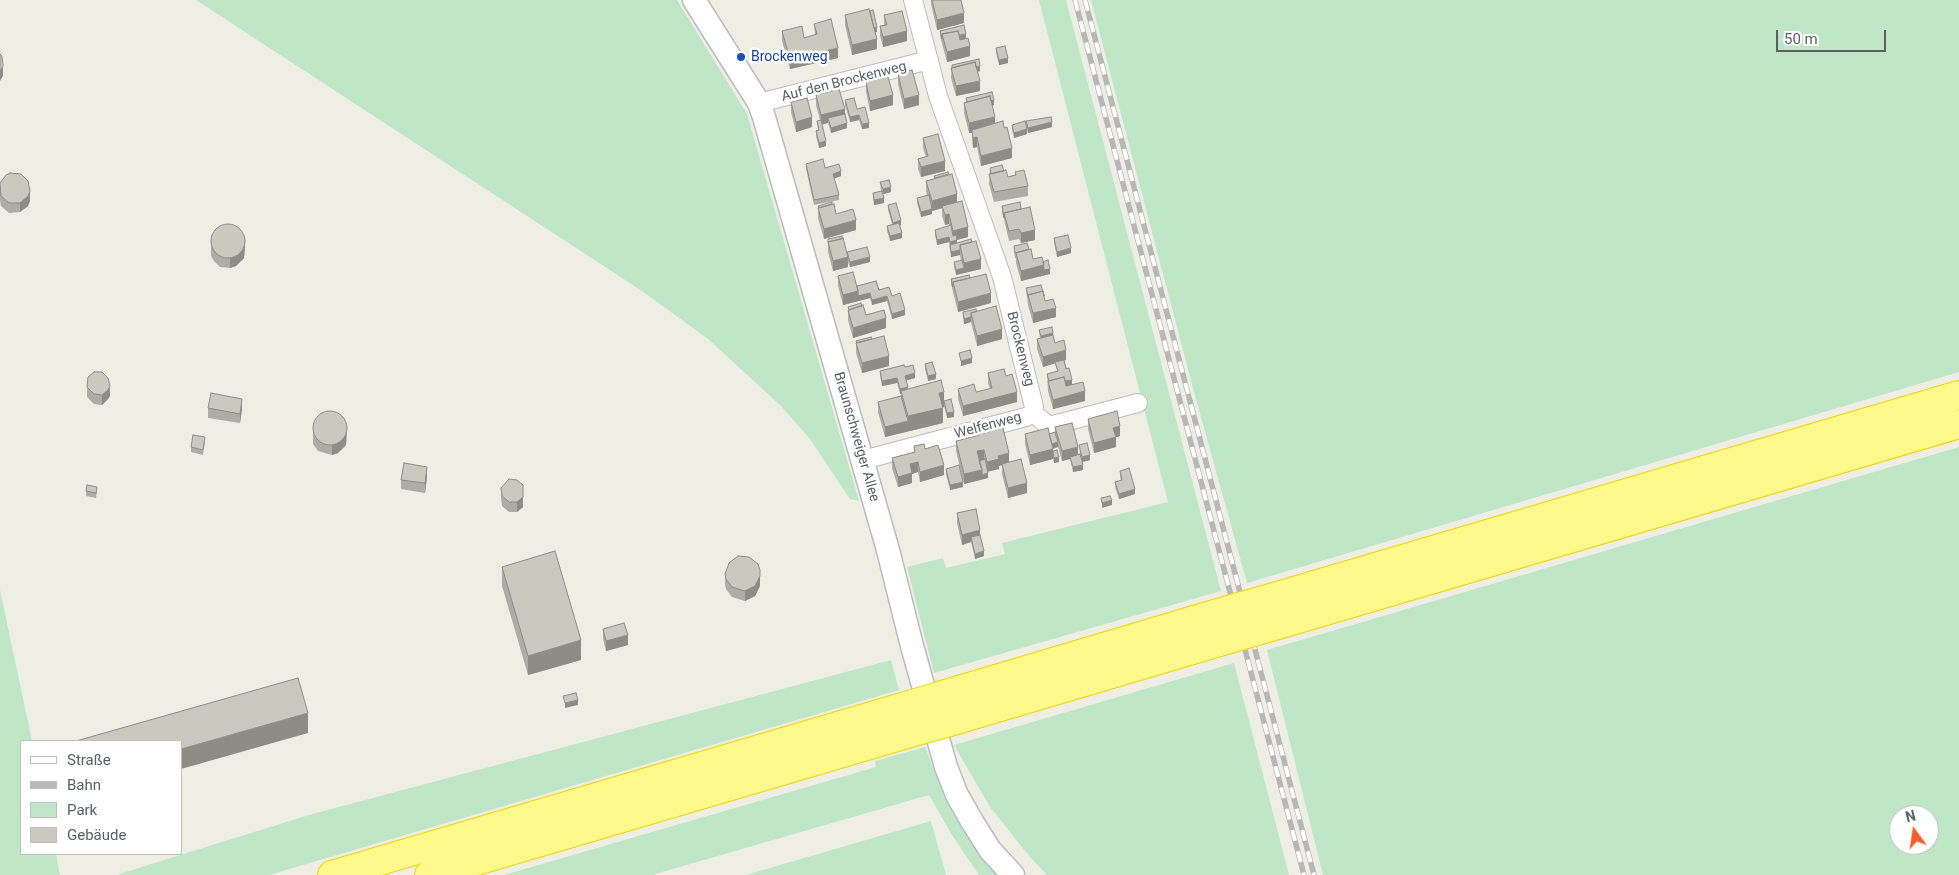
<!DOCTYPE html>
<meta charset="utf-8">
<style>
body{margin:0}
#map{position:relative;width:1959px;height:875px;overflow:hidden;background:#efeee4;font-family:Roboto,sans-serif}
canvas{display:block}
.legend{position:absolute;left:20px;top:740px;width:162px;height:115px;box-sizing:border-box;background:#fff;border:1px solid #bebfc1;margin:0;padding:6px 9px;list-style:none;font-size:15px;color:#5c5e65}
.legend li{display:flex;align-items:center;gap:10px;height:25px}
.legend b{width:25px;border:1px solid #bebfc1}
.north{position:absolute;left:1889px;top:805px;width:50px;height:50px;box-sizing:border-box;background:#fff;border:1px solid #bebfc1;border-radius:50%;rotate:346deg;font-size:14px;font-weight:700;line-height:20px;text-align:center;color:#5c5e65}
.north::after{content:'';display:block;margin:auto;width:18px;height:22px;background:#ee5f2a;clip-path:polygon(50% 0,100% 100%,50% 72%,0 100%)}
.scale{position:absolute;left:1776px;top:30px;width:110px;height:22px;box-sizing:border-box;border:2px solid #5c5e65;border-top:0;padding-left:6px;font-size:15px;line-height:18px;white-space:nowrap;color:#5c5e65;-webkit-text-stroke:4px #fff;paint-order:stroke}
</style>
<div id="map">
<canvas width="1959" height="875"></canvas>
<ul class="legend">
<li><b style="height:6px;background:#fff"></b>Straße</li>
<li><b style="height:6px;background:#b7b7b8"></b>Bahn</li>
<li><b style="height:14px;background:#bfe7c7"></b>Park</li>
<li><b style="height:14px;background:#cac9c0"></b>Gebäude</li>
</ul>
<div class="north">N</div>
<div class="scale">50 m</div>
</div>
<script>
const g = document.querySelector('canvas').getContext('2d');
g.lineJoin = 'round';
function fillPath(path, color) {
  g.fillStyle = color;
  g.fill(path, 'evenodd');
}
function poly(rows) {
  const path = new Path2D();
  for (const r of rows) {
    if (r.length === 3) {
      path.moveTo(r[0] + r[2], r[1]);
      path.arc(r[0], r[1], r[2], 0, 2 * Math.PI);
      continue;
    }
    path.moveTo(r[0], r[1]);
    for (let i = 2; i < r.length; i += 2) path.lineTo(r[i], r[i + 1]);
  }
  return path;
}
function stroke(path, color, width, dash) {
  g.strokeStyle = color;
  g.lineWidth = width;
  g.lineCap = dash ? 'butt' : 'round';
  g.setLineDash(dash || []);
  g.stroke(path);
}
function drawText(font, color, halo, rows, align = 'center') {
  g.font = font + ' Roboto,sans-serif';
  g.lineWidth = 5;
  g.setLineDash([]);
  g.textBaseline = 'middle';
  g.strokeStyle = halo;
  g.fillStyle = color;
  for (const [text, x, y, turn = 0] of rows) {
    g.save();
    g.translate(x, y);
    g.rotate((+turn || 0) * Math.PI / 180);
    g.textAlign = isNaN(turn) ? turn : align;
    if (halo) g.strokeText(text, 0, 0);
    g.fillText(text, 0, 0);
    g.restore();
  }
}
fillPath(poly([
 [196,0,677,0,747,114,859,501,850,499,810,439,781,406,708,339,642,291],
 [1039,0,1066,0,1221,591,934,673,907,567,943,558,946,568,1005,554,1002,543,1168,502],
 [1091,0,1959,0,1959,372,1247,583,1194,392],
 [1959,447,1959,875,1323,875,1267,650],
 [1899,815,1929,815,1929,845,1899,845],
 [0,590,32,741,21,741,21,854,56,854,60,875,0,875],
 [891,660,899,690,269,875,116,875,309,815],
 [1234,663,1289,875,1047,875,1030,857,990,807,954,745],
 [925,747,945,798,953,805,1002,875,979,875,952,835,929,795,652,875,504,875,876,767,875,761],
 [931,821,946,875,746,875]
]), '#bfe7c7');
const minor = poly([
 [913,0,938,96,1002,277,1034,407,1033,413],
 [759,103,929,60],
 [1033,413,1049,426,1138,403],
 [863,460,1026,417,1033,413]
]);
const tertiary = poly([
 [694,0,759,103,764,117,888,550,912,646,946,767,957,795,973,823,990,850,1013,875]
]);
const motorway = poly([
 [1274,597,1959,395],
 [1281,624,1959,424],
 [939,696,1218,613],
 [946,723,1226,640],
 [332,875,899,708],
 [429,875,907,734]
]);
stroke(minor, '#bbbcc3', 20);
stroke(tertiary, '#bbbcc3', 25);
stroke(motorway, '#f2d600', 30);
stroke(minor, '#fff', 18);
stroke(tertiary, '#fff', 22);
stroke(motorway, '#fff88a', 28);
const rail = poly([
 [1075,0,1304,875],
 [1085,0,1314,875]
]);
stroke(rail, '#b7b7b8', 5.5);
stroke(rail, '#fff', 4, [11]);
const motorwayBridge = poly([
 [1218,613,1274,597],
 [1226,640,1281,624],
 [899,708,939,696],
 [907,734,946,723]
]);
stroke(motorwayBridge, '#f2d600', 30, []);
stroke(motorwayBridge, '#fff88a', 28);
fillPath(poly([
 [931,0,961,0,964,23,937,30,931,4],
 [845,15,877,32,875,32,877,49,852,55,845,25],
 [884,15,907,41,883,47,880,36,880,26,884,25],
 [814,24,838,58,790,69,782,41,782,31,804,38,815,35],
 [940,31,966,38,970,56,947,62,940,36],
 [996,48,1008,63,999,65,996,53],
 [952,65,980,71,978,72,980,91,956,96,951,78],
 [898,74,919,105,904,109,898,84],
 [866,82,893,105,870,111,866,92],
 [816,95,845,114,847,128,831,133,828,123,822,124,826,146,819,148,816,136,816,131,818,130,817,121,820,120,816,105],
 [966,98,994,105,992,106,995,124,1012,158,981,166,977,147,973,148,972,140,972,133,969,133,964,113,964,103,966,102],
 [845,100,857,109,869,128,862,129,859,120,850,122,845,105],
 [791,102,812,127,796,132,791,112],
 [1026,121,1052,127,1028,133,1027,130,1027,134,1014,138,1012,130,1012,125,1026,125],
 [923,138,945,171,921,177,918,169,918,159,926,157,923,148],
 [806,164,825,168,841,176,834,178,839,195,839,200,814,205,806,169],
 [990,168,1004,171,1008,177,1015,175,1015,172,1028,186,1028,196,994,202,989,184],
 [934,176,957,202,968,237,957,240,957,243,981,269,956,275,954,267,954,262,961,260,960,255,951,257,950,250,949,242,937,245,935,235,935,230,949,226,949,224,945,225,942,216,942,208,932,211,932,214,921,217,917,203,917,198,927,196,926,191,926,181,934,179],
 [880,182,891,192,883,194,884,203,874,205,873,198,873,193,881,191],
 [0,183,30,201,28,206,20,212,9,213,1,206,0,200],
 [888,205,901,225,900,226,902,238,890,241,887,231,887,226,892,224,888,210],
 [818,206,836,214,856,230,824,239,818,218],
 [1002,206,1021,209,1035,240,1021,243,1019,239,1009,241,1002,211],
 [211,235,245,247,244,258,236,266,230,268,220,267,214,261,211,256],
 [1054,238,1071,253,1057,257,1054,243],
 [828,239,847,253,870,262,850,267,848,262,848,267,833,271,828,252],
 [1014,246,1029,250,1033,259,1043,262,1050,274,1021,281,1016,263,1016,258,1015,258,1014,251],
 [838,276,857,286,879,290,892,296,905,315,892,319,887,301,872,305,870,298,843,305,838,286],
 [970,278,991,303,958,312,951,284,951,279],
 [1026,288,1045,301,1056,317,1033,323,1028,305],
 [848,307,866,315,886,328,853,338,848,320],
 [977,311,1002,339,977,346,971,322,964,324,963,317,963,312],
 [1039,330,1053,337,1055,343,1066,360,1064,360,1072,384,1085,401,1053,409,1048,391,1047,374,1057,371,1055,363,1043,367,1037,349,1037,339,1040,339],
 [872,339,889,366,862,373,856,353,856,341],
 [925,364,936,379,928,381,925,369],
 [905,367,915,378,906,380,908,389,944,407,943,407,943,423,885,437,878,412,878,402,901,396,901,394,900,394,897,383,882,386,880,376,880,371],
 [988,373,1006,376,1017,402,963,416,958,399,958,389,976,392,990,389,988,383],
 [87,387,110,396,108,399,102,405,94,404,87,397],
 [944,401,954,417,947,418,944,406],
 [208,408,242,409,240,423,208,418],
 [1088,419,1120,436,1116,437,1116,447,1094,453,1088,429],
 [313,423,347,434,346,445,338,453,332,455,318,451,313,444],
 [1055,427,1078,455,1080,454,1079,445,1090,460,1082,462,1083,470,1073,472,1070,459,1062,461,1058,447,1053,449,1053,451,1059,462,1054,463,1053,459,1030,465,1025,444,1025,434,1049,434,1055,432],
 [980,435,1009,462,1027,493,1008,498,1002,474,1002,465,999,466,999,469,988,471,988,478,964,484,956,451,956,441],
 [205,442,203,455,191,452,191,447],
 [914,446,925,449,944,475,920,482,918,472,912,474,912,483,898,487,892,468,892,458,914,452],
 [946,469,963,487,950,490,946,474],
 [1120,471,1135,494,1119,499,1115,487,1115,482,1121,481,1120,476],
 [427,477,425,493,401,489,401,480],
 [523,485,523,507,517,512,509,512,502,506,501,498,501,488],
 [86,491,97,492,96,498,86,496],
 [957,513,980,535,984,556,975,559,971,542,962,545,957,523],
 [502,567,581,660,528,675,502,586],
 [725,574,760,586,755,596,745,601,732,597,726,589,725,584],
 [603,629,628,645,606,651,603,639]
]), '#aeada5');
fillPath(poly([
 [964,13,964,23,937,30,937,20],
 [877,27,877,32,872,33,872,28],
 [907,31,907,41,883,47,883,37],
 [966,34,966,39,945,44,944,39],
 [877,39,877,49,852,55,852,45],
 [970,46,970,56,947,62,947,52],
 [838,48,838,58,790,69,790,59],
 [1008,58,1008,63,999,65,999,60],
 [3,66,3,76,0,81,0,72],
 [980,66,980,71,953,78,953,73],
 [980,81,980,91,956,96,956,86],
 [893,95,893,105,870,111,870,101],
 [919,95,919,105,904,109,904,99],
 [994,100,994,105,968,112,968,107],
 [845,109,845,119,828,118,828,123,821,125,821,115],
 [859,115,859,120,850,122,850,117],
 [812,117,812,127,796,132,796,122],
 [995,117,995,127,972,130,972,133,969,133,969,123],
 [1052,122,1052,127,1028,133,1028,128],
 [847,123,847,128,831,133,831,128],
 [869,123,869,128,862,129,862,124],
 [1027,129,1027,134,1014,138,1014,133],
 [977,137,977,147,973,148,973,138],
 [826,141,826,146,819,148,819,143],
 [1012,148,1012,158,981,166,981,156],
 [945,161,945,171,921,177,921,167],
 [841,171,841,176,833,179,833,174],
 [891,187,891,192,883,194,883,189],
 [30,191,30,201,28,206,20,212,20,203],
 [957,194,957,204,932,211,932,214,921,217,921,212,932,209,932,201],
 [884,198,884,203,874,205,874,200],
 [949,214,949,224,945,225,945,215],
 [856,220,856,230,824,239,824,229],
 [901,220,901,225,893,228,893,223],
 [968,227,968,237,953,241,953,231],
 [1035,230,1035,240,1021,243,1021,233],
 [902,233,902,238,890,241,890,236],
 [245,237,245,247,244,258,236,266,230,268,230,258],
 [949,237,949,242,937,245,937,240],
 [957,240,957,245,950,247,950,242],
 [1071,248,1071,253,1057,257,1057,252],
 [960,250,960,255,951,257,951,252],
 [848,257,848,267,833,271,833,261],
 [870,257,870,262,850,267,850,262],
 [981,259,981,269,956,275,956,270,964,268,964,263],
 [1044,265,1050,269,1050,274,1021,281,1021,271],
 [858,291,870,293,870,298,843,305,843,295],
 [991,293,991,303,958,312,958,302],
 [887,296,887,301,872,305,872,300],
 [1056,308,1056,317,1033,323,1033,313],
 [905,310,905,315,892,319,892,314],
 [971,317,971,322,964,324,964,319],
 [886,318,886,328,853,338,853,328],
 [1002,329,1002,339,977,346,977,336],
 [1053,333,1053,338,1041,341,1041,336],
 [1066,350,1066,360,1043,367,1043,357],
 [889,356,889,366,862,373,862,363],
 [972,358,972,363,961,366,961,361],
 [915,373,915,378,905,381,905,376],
 [936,374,936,379,928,381,928,376],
 [897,378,897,383,882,386,882,381],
 [1072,380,1072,385,1050,390,1050,385],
 [110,386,110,396,108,399,102,405,102,395],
 [908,387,908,392,901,391,901,394,900,394,900,389],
 [1085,391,1085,401,1053,409,1053,400],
 [944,392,944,407,939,408,939,393],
 [1017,392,1017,402,963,416,963,406],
 [242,399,242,409,240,423,240,414],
 [943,408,943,423,885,437,885,427,908,421,908,416],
 [954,412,954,417,947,418,947,413],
 [347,424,346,445,338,453,332,455,332,446],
 [1120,426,1120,436,1113,438,1113,428],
 [1116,437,1116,447,1094,453,1094,443],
 [1058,442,1058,447,1051,449,1051,444],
 [1078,447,1078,457,1062,461,1062,451],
 [1053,449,1053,459,1030,465,1030,455],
 [984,450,984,460,977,461,977,451],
 [1009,453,1009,463,999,466,999,469,987,472,987,462,998,456],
 [1090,455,1090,460,1082,462,1082,457],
 [1059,457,1059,462,1054,463,1054,458],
 [918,462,918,472,912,474,912,483,898,487,898,477,910,464],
 [944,465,944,475,920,482,920,472],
 [1083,465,1083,470,1073,472,1073,467],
 [427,467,427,477,425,493,425,483],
 [982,470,988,473,988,478,964,484,964,474],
 [963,482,963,487,950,490,950,485],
 [1027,483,1027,493,1008,498,1008,488],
 [1135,489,1135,494,1119,499,1119,494],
 [523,497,523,507,517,512,517,502],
 [1112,500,1112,505,1102,508,1102,503],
 [980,530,980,540,971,537,971,542,962,545,962,535],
 [984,551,984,556,975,559,975,554],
 [760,576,760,586,755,596,745,601,745,591],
 [628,635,628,645,606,651,606,641],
 [581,640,581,660,528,675,528,656],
 [578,700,578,705,565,708,565,703],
 [308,713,308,733,181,769,181,749]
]), '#8d8d86');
const building = poly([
 [932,0,961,0,964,13,937,20,932,0],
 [869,9,877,39,852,45,845,15,869,9],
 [873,10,877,27,874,28,870,11,873,10],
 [902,11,907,31,883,37,880,26,887,25,884,15,902,11],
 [831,19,838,48,790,59,782,31,802,26,804,38,817,34,814,24,831,19],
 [964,25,966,34,959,35,958,31,942,34,942,39,940,31,964,25],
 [958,31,960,40,968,38,970,46,947,52,942,34,958,31],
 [1005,46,1008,58,999,60,996,48,1005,46],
 [0,54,2,56,3,66,0,72,0,54],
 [979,59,980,66,976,67,975,62,952,68,952,65,979,59],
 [975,62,980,81,956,86,951,68,975,62],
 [912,70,919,95,904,99,898,74,912,70],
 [888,77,893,95,870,101,866,82,888,77],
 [839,89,845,109,821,115,816,95,839,89],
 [992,92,994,100,991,101,990,96,967,102,966,98,992,92],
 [990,96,995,117,969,123,964,103,990,96],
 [807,98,812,117,796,122,791,102,807,98],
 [854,98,857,109,865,107,869,123,862,124,859,115,850,117,845,100,854,98],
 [845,114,847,123,831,128,828,118,845,114],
 [1051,117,1052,122,1028,128,1026,121,1051,117],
 [821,120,826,141,819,143,816,131,819,130,817,121,821,120],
 [1003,121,1004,128,1007,127,1012,148,981,156,977,137,973,138,972,130,1003,121],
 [1025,121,1027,129,1014,133,1012,125,1025,121],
 [938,134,945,161,921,167,918,159,928,156,923,138,938,134],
 [823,159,825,168,839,164,841,171,833,174,839,195,814,200,806,164,823,159],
 [1002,165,1004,171,991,174,990,168,1002,165],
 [1006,170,1008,177,1016,175,1015,172,1024,170,1028,186,994,192,989,174,1006,170],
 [948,172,949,174,935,178,934,176,948,172],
 [10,173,21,174,28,181,30,191,28,196,20,203,9,203,1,196,0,183,6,175,10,173],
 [952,174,957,194,932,201,926,181,952,174],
 [889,180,891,187,883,189,880,182,889,180],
 [882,191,884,198,874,200,873,193,882,191],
 [929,195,932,209,921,212,917,198,929,195],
 [962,201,968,227,953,231,949,214,945,215,942,206,962,201],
 [832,202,832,204,819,208,818,206,832,202],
 [1020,202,1021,209,1004,213,1004,218,1002,206,1020,202],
 [896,203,901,220,893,223,888,205,896,203],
 [834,204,836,214,853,209,856,220,824,229,818,208,834,204],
 [1030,207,1035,230,1021,233,1019,229,1009,231,1004,213,1030,207],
 [899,223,902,233,890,236,887,226,899,223],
 [228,241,17],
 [951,225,953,236,956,235,957,240,950,242,949,237,937,240,935,230,951,225],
 [1068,235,1071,248,1057,252,1054,238,1068,235],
 [842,236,842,239,828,242,828,239,842,236],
 [843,238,848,257,833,261,828,242,843,238],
 [971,239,972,242,960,245,960,250,951,252,950,245,971,239],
 [976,241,981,259,964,263,960,245,976,241],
 [1027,243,1029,249,1015,253,1014,246,1027,243],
 [867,247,870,257,850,262,847,252,867,247],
 [1031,249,1033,259,1042,257,1044,265,1021,271,1016,253,1031,249],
 [962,260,964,268,956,270,954,262,962,260],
 [1048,260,1050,269,1044,270,1043,262,1048,260],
 [853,272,858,291,843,295,838,276,853,272],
 [986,274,991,293,958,302,953,282,986,274],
 [969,275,970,278,953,282,953,287,951,279,969,275],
 [876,281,879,290,889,287,892,296,900,293,905,310,892,314,887,296,872,300,870,293,858,296,858,291,857,286,876,281],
 [1041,285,1044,296,1043,291,1028,295,1028,296,1026,288,1041,285],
 [1043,291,1045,301,1053,299,1056,308,1033,313,1028,295,1043,291],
 [861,303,862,306,849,310,848,307,861,303],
 [863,305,866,315,884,310,886,318,853,328,848,310,863,305],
 [996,306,1002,329,977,336,971,313,996,306],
 [976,309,977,311,971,313,971,317,964,319,963,312,976,309],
 [1052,327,1053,333,1041,336,1039,330,1052,327],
 [1053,335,1055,343,1064,340,1066,350,1043,357,1037,339,1053,335],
 [884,336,889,356,862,363,856,343,884,336],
 [871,337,872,339,857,343,856,341,871,337],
 [970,350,972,358,961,361,959,353,970,350],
 [1064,360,1066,369,1069,368,1072,380,1065,381,1064,377,1049,381,1047,374,1058,371,1055,362,1064,360],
 [932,362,936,374,928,376,925,364,932,362],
 [904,365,905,367,913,365,915,373,905,376,908,387,900,389,897,378,882,381,880,371,904,365],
 [1004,369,1006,376,1012,374,1017,392,963,406,958,389,974,384,976,392,992,388,988,373,1004,369],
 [94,372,102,372,108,378,110,386,108,390,102,395,94,394,87,387,88,377,94,372],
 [1064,377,1066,386,1083,382,1085,391,1053,400,1048,381,1064,377],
 [941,380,944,392,939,393,943,408,908,416,901,391,941,380],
 [211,393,242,399,240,414,208,408,211,393],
 [901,396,908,421,885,427,878,402,901,396],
 [951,399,954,412,947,413,944,401,951,399],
 [330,428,17],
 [1117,411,1120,426,1113,428,1116,437,1094,443,1088,419,1117,411],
 [1072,423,1078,447,1062,451,1055,427,1072,423],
 [1003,428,1009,453,998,456,999,459,987,462,984,450,977,451,982,470,964,474,956,441,980,435,980,434,1003,428],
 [1048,428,1053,449,1030,455,1025,434,1048,428],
 [1055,432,1058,442,1052,444,1049,434,1055,432],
 [193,435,205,437,203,450,191,447,193,435],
 [1087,443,1090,455,1082,457,1079,445,1087,443],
 [924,444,925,449,938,445,944,465,920,472,918,462,910,464,912,473,898,477,892,458,915,452,914,446,924,444],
 [1057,450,1059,457,1054,458,1053,451,1057,450],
 [1080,454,1083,465,1073,467,1070,457,1080,454],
 [985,459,988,473,982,475,982,470,979,461,985,459],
 [1021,459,1027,483,1008,488,1002,464,1021,459],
 [404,463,427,467,425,483,401,480,404,463],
 [959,465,963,482,950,485,946,469,959,465],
 [1129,468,1135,489,1119,494,1115,482,1122,480,1120,471,1129,468],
 [509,479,517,480,523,485,523,497,517,502,509,502,502,496,501,488,509,479],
 [87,485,97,487,96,493,86,491,87,485],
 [1110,496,1112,500,1102,503,1101,498,1110,496],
 [976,509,980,530,962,535,957,513,976,509],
 [980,535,984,551,975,554,971,537,980,535],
 [555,551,581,640,528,656,502,567,555,551],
 [738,556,749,557,758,564,760,570,760,576,755,586,745,591,732,587,726,579,725,574,729,563,738,556],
 [624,623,628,635,606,641,603,629,624,623],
 [298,678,308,713,181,749,181,741,76,741,298,678],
 [576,693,578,700,565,703,563,696,576,693]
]);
fillPath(building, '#cac9c0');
stroke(building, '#8d8d86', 1);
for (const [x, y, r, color] of [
 [741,57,5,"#1a4fb4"]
]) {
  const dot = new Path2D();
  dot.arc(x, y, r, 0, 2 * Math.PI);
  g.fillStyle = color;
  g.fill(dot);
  stroke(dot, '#fff', 2);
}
drawText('14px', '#164399', '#fff', [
 ["Brockenweg",751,57]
], 'left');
drawText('14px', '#5c5e65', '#fff', [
 ["Auf den Brockenweg",844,82,-14],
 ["Brockenweg",1020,349,76],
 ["Welfenweg",988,426,-15],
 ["Braunschweiger Allee",856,437,74]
]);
</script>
